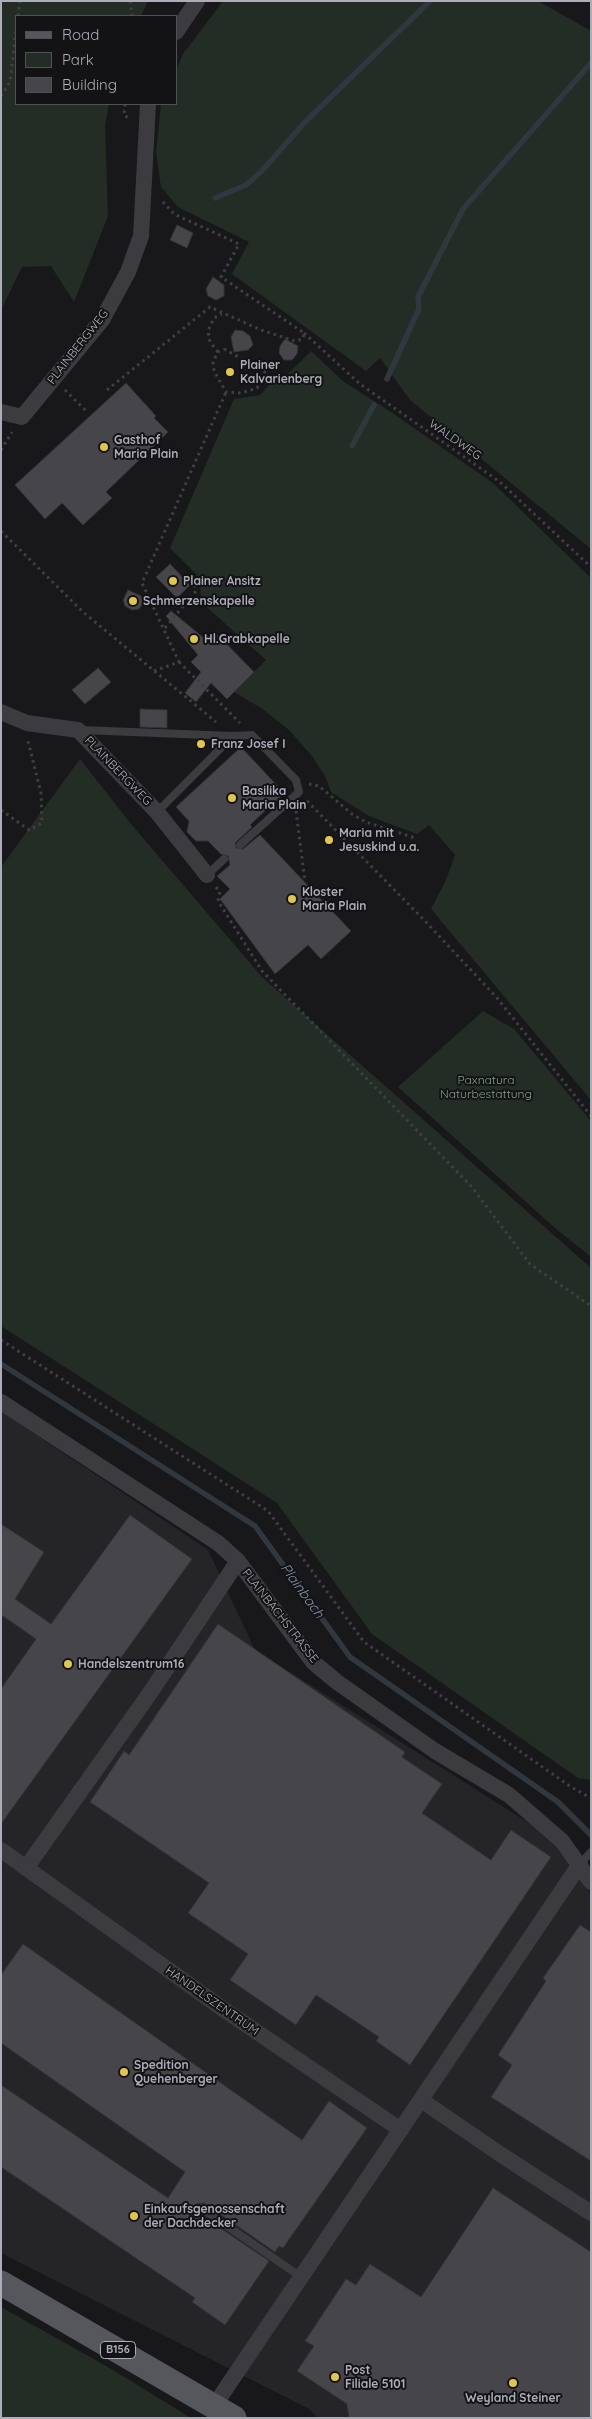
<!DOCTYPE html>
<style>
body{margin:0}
#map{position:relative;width:592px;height:2419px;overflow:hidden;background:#18181a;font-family:Quicksand,sans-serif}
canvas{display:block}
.frame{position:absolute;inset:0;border:2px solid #acadb8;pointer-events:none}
.legend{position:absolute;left:15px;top:15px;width:162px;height:90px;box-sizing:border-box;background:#131315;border:1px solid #505156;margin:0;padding:6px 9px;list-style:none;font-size:15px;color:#acadb8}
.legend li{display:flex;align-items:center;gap:10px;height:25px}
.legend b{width:25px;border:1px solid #505156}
</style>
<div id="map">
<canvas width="592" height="2419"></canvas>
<div class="frame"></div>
<ul class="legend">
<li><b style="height:6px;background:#56565d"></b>Road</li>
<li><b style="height:14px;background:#242c26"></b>Park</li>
<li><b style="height:14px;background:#46454a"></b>Building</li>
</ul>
</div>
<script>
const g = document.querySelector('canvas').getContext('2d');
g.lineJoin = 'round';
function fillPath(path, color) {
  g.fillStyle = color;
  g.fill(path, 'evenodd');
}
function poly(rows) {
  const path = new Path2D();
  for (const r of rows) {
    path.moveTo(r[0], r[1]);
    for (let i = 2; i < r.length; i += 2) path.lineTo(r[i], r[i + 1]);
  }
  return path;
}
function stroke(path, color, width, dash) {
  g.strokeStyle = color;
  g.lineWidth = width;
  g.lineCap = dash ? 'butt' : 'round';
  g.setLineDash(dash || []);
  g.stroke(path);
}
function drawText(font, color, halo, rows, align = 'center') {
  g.font = font + ' Quicksand,sans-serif';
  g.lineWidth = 4;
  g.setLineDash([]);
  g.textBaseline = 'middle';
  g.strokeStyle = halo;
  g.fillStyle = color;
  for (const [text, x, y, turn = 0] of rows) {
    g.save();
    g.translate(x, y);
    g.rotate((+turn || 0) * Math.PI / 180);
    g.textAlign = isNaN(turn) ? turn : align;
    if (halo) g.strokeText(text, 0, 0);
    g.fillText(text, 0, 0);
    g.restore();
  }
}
fillPath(poly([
 [1,1411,208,1550,255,1650,559,1842,591,1895,591,2418,318,2418,309,2409,1,2253]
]), '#252427');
fillPath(poly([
 [1,1,148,1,141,16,16,16,16,104,109,104,105,125,108,216,74,302,51,266,22,267,1,310],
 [223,1,538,1,591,31,591,549,410,400,380,358,366,371,232,274,249,242,178,207,161,187,156,152,161,104,176,104,176,70,183,54],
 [311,351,344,382,391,412,493,483,591,578,591,1100,431,909,446,880,455,855,429,825,417,834,369,816,331,792,326,778,312,756,289,730,261,708,234,692,266,660,201,602,200,578,170,548,234,399,260,395,271,383,279,383],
 [80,759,131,824,262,977,591,1268,591,1780,578,1778,372,1634,277,1503,1,1326,1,867],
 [483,1011,514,1029,591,1121,591,1257,555,1228,398,1087],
 [1,2307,113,2370,191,2418,1,2418]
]), '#242c26');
stroke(poly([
 [215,198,246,185,261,172,305,122,430,1],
 [387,379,419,309,418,297,463,209,591,63],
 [352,446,374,405],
 [1,1364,255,1526,350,1657,558,1802,591,1835]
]), '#31373f', 5.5);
const building = poly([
 [177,225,193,233,187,248,170,240,177,225],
 [213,277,224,285,224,296,216,300,208,296,206,289,213,277],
 [235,330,243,331,250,336,253,345,248,350,234,352,231,337,235,330],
 [285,339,298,346,297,354,292,360,284,360,279,353,280,346,285,339],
 [126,383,156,416,154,418,168,432,106,492,112,498,83,525,62,503,45,519,15,485,126,383],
 [170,564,190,585,177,598,156,577,170,564],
 [128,590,141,596,143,603,139,609,132,610,125,606,123,600,128,590],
 [171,611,210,643,218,635,254,672,227,699,211,683,196,702,185,693,201,672,191,662,198,655,166,616,171,611],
 [98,668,111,682,85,704,72,690,98,668],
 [140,709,167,710,167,728,140,727,140,709],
 [241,747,284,793,250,825,252,827,235,843,236,848,243,849,260,835,351,931,321,959,308,945,275,974,220,899,230,889,217,876,230,865,228,856,221,854,208,841,196,841,187,832,189,821,176,807,241,747],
 [130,1515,192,1559,1,1824,1,1689,36,1639,3,1616,1,1619,1,1524,44,1552,15,1599,51,1624,130,1515],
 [218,1624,405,1752,402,1757,442,1784,422,1813,491,1860,511,1830,551,1857,410,2065,376,2041,379,2037,316,1995,296,2025,230,1980,248,1954,188,1913,209,1883,90,1802,124,1751,129,1755,218,1624],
 [580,1925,591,1932,591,2161,491,2097,512,2065,498,2055,546,1981,543,1978,580,1925],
 [23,1944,302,2140,329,2101,367,2128,283,2248,279,2246,275,2252,204,2203,197,2204,195,2208,198,2213,269,2261,225,2325,192,2302,195,2298,1,2167,1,2085,168,2198,185,2172,1,2043,1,1975,23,1944],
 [493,2188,591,2252,591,2418,349,2418,347,2404,297,2371,314,2346,305,2341,346,2279,356,2285,370,2264,421,2297,493,2188]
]);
fillPath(building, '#46454a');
stroke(building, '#333236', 1);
stroke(poly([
 [130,1,132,16],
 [18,16,20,1],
 [1,96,10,82,16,30],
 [125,104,124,115,130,119],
 [304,333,360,384,500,482,591,567],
 [224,349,267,373,257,388,241,393,226,392,214,371,213,362,218,352,224,349],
 [218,352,210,342,208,331,214,318,222,314],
 [65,390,85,410],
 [107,390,210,307,261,330,295,341,303,339,304,333,221,277,239,244,174,214,161,200],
 [1,450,12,432],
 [1,531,83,612,216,722],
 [165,628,196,591,194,581],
 [179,662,240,723],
 [154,671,179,662,142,583,226,392],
 [309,784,319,786,352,814,366,822,415,838],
 [307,801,425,921,497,998,591,1116],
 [1,810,29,830,42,823,41,793,28,741],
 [296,811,305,882],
 [216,887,220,892,218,901,262,971,471,1186,530,1264,591,1306],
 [1,1340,268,1511,364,1642,571,1787,591,1798]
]), '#3f4045', 3, [2.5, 4]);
stroke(poly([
 [81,730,233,736,252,735,296,780,299,792,240,845],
 [157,812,233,736],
 [207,875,224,859],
 [580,1864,591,1852],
 [201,2208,301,2277]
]), '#3b3b40', 8);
stroke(poly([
 [176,32,197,1],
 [1,412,22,417,102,320,128,272,141,236,148,104],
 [1,712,27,723,78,730,157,812,207,875],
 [1,1402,218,1543,238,1561,313,1662,337,1682,435,1751,509,1795,562,1841,591,1882],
 [1,1850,223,2009,401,2130],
 [26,1868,150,1693,238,1561],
 [421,2100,503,2156,591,2213],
 [214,2406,580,1864]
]), '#3b3b40', 16);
stroke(poly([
 [1,2283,234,2418]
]), '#56565d', 25);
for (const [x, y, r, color] of [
 [230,372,5,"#e1c649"],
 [104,447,5,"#e1c649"],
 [173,581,5,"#e1c649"],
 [133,601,5,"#e1c649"],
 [194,639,5,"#e1c649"],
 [201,744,5,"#e1c649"],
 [232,798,5,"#e1c649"],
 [329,840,5,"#e1c649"],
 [292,899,5,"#e1c649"],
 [68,1664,5,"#e1c649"],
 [124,2072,5,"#e1c649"],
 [134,2216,5,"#e1c649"],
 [335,2377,5,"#e1c649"],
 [513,2383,5,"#e1c649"]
]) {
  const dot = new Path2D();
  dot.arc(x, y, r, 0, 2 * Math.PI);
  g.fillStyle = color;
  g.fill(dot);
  stroke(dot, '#131315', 2);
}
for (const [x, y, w] of [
 [118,2350,35]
]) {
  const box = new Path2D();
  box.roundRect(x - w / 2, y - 8.5, w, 17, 4);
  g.fillStyle = '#131315';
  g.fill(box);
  stroke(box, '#acadb8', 1);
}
drawText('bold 11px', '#acadb8', null, [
 ["B156",118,2350]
]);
drawText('12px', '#acadb8', '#131315', [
 ["PLAINBERGWEG",78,347,-52],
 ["WALDWEG",455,440,35],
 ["PLAINBERGWEG",118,771,46],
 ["PLAINBACHSTRASSE",280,1616,52],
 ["HANDELSZENTRUM",212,2001,35]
]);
drawText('bold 12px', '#acadb8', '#131315', [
 ["Plainer",240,365],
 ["Kalvarienberg",240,379],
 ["Gasthof",114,440],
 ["Maria Plain",114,454],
 ["Plainer Ansitz",183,581],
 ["Schmerzenskapelle",143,601],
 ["Hl.Grabkapelle",204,639],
 ["Franz Josef I",211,744],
 ["Basilika",242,791],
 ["Maria Plain",242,805],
 ["Maria mit",339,833],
 ["Jesuskind u.a.",339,847],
 ["Kloster",302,892],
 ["Maria Plain",302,906],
 ["Handelszentrum16",78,1664],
 ["Spedition",134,2065],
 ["Quehenberger",134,2079],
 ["Einkaufsgenossenschaft",144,2209],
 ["der Dachdecker",144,2223],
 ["Post",345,2370],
 ["Filiale 5101",345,2384],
 ["Weyland Steiner",513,2398,"center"]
], 'left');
drawText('12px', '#84a18b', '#131315', [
 ["Paxnatura",486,1080],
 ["Naturbestattung",486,1094]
]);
drawText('italic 14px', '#8696b0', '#131315', [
 ["Plainbach",302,1591,54]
]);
</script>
